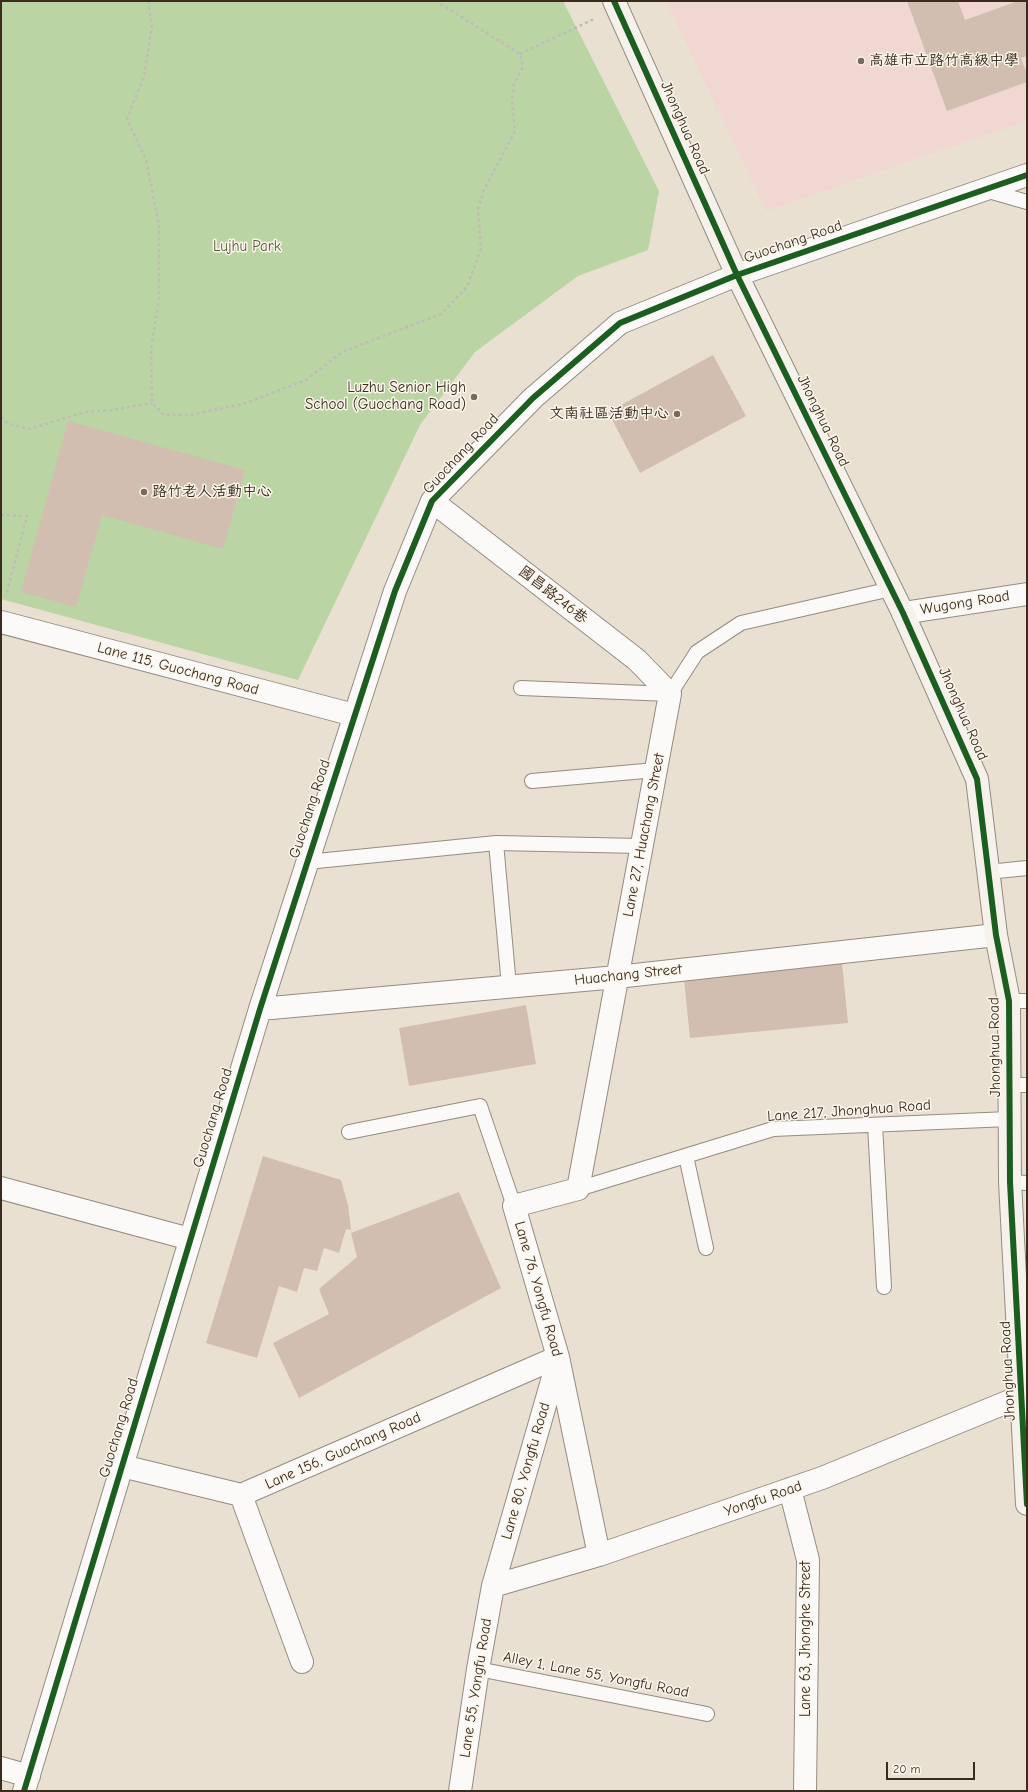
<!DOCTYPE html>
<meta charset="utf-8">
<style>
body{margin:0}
#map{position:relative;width:1028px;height:1792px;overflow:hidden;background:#eae0d2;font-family:"Comic Neue",sans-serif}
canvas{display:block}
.frame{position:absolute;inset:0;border:2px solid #3b2a1e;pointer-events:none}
.scale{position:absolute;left:886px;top:1762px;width:89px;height:18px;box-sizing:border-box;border:2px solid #3b2a1e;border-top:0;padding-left:5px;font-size:12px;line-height:14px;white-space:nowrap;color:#3b2a1e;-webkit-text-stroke:3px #fbf7ec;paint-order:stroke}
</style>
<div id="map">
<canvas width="1028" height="1792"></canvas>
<div class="frame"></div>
<div class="scale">20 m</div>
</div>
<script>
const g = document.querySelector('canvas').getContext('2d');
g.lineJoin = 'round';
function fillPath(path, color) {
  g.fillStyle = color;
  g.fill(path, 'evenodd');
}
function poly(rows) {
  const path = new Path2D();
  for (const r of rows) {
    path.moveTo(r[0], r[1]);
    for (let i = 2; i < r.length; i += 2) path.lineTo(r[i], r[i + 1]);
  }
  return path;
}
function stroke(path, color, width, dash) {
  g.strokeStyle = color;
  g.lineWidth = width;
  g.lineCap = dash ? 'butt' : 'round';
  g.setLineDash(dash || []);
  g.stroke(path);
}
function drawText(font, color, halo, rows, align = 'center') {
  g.font = font + ' "Comic Neue","LXGW WenKai TC",sans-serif';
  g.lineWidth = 3;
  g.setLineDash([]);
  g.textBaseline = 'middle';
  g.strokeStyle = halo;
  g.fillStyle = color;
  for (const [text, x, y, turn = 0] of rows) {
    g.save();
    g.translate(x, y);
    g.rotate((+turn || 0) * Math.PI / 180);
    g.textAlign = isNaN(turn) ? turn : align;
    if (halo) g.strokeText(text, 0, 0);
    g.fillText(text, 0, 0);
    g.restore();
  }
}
fillPath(poly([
 [666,1,1027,1,1027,121,766,211]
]), '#f1d7d2');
fillPath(poly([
 [1,1,563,1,659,191,648,250,578,276,475,352,420,425,298,680,1,599]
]), '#bbd4a3');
fillPath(poly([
 [907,1,958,1,965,20,1018,1,1027,1,1027,56,1021,58,1027,74,1027,82,947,111],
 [713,355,746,416,640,473,608,412],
 [68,421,245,470,223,549,102,515,76,607,21,592],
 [842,963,848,1023,690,1038,684,979],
 [526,1005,536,1064,409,1086,399,1028],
 [263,1156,341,1180,348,1205,351,1230,346,1229,339,1253,324,1248,317,1271,304,1268,297,1292,279,1286,257,1358,206,1343],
 [459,1192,501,1288,299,1398,273,1343,329,1314,319,1289,357,1257,351,1233]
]), '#d1beb0');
const lane = poly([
 [985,190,1027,202],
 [521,688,670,694,697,652,741,623,891,589],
 [532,781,656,770],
 [496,843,509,986],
 [307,862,496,843,641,846],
 [988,872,1027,868],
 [1009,1001,1027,1001],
 [1010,1085,1027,1085],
 [875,1125,884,1287],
 [349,1132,480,1106,514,1206],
 [686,1156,706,1248],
 [1010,1182,1027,1183],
 [578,1189,773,1129,1009,1119],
 [478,1669,707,1714]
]);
const street = poly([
 [432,501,637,660,670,694,578,1189,514,1206,558,1357,599,1555],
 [903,613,1027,594],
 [1,622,354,715],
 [260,1009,617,977,996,935],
 [1,1188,190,1239],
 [122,1466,241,1495,558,1357],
 [790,1489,808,1560,805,1791],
 [241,1495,302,1662],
 [493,1586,599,1555,822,1478,1022,1396,1027,1397],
 [1,1768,29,1776],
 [24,1791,260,1009,395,591,432,501,533,398,620,323,737,275,1027,175],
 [460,1791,478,1669,493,1586,558,1360]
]);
const secondary = poly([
 [614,1,737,275,903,613,977,779,996,935,1009,1001,1010,1182,1027,1504]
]);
stroke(lane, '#948c82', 16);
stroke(street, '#948c82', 24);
stroke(secondary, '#948c82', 24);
stroke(poly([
 [148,1,152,26,144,76,127,119,146,160,159,225,159,299,151,349,152,403,164,415,190,415,243,404,306,380,342,352,441,314,467,287,481,249,478,209,484,190,515,131,512,101,514,84,523,67,520,54,436,1],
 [520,54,594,19],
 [1,417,9,424,29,429,85,412,112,410,152,403],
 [1,515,27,516,6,596]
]), '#c0bbb8', 2.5, [3, 3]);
stroke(lane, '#fcfaf8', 14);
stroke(street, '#fcfaf8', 22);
stroke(secondary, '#f6f1eb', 22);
stroke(poly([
 [614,1,737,275,903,613,977,779,996,935,1009,1001,1010,1182,1027,1504],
 [24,1791,260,1009,395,591,432,501,533,398,620,323,737,275,1027,175]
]), '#1b5e20', 6);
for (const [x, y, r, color] of [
 [861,61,4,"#786a5d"],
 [474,397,4,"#786a5d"],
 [677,414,4,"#786a5d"],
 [144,492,4,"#786a5d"]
]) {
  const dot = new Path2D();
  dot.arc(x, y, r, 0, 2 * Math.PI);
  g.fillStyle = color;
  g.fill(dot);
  stroke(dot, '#fbf7ec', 1.5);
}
drawText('15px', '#3b2a1e', '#fbf7ec', [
 ["高雄市立路竹高級中學",869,61],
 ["Luzhu Senior High",466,388,"right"],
 ["School (Guochang Road)",466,405,"right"],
 ["文南社區活動中心",669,414,"right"],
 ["路竹老人活動中心",152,492]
], 'left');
drawText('15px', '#3b2a1e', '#fbf7ec', [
 ["Jhonghua Road",685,128,66],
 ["Guochang Road",793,242,-19],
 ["Jhonghua Road",823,421,64],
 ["Guochang Road",461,454,-47],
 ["國昌路246巷",553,595,38],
 ["Wugong Road",965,603,-9],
 ["Lane 115, Guochang Road",178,669,15],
 ["Jhonghua Road",963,714,66],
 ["Guochang Road",310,809,-72],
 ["Lane 27, Huachang Street",644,835,-79],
 ["Huachang Street",628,975,-6],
 ["Jhonghua Road",995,1047,-91],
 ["Lane 217, Jhonghua Road",849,1111,-4],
 ["Guochang Road",213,1118,-73],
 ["Lane 76, Yongfu Road",538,1289,74],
 ["Jhonghua Road",1008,1371,-93],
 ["Guochang Road",119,1428,-73],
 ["Lane 156, Guochang Road",343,1451,-24],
 ["Lane 80, Yongfu Road",526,1471,-74],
 ["Yongfu Road",763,1499,-19],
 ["Lane 63, Jhonghe Street",806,1639,-90],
 ["Alley 1, Lane 55, Yongfu Road",596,1675,11],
 ["Lane 55, Yongfu Road",476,1688,-81]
]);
drawText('15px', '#565a3a', '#fbf7ec', [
 ["Lujhu Park",247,247]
]);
</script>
